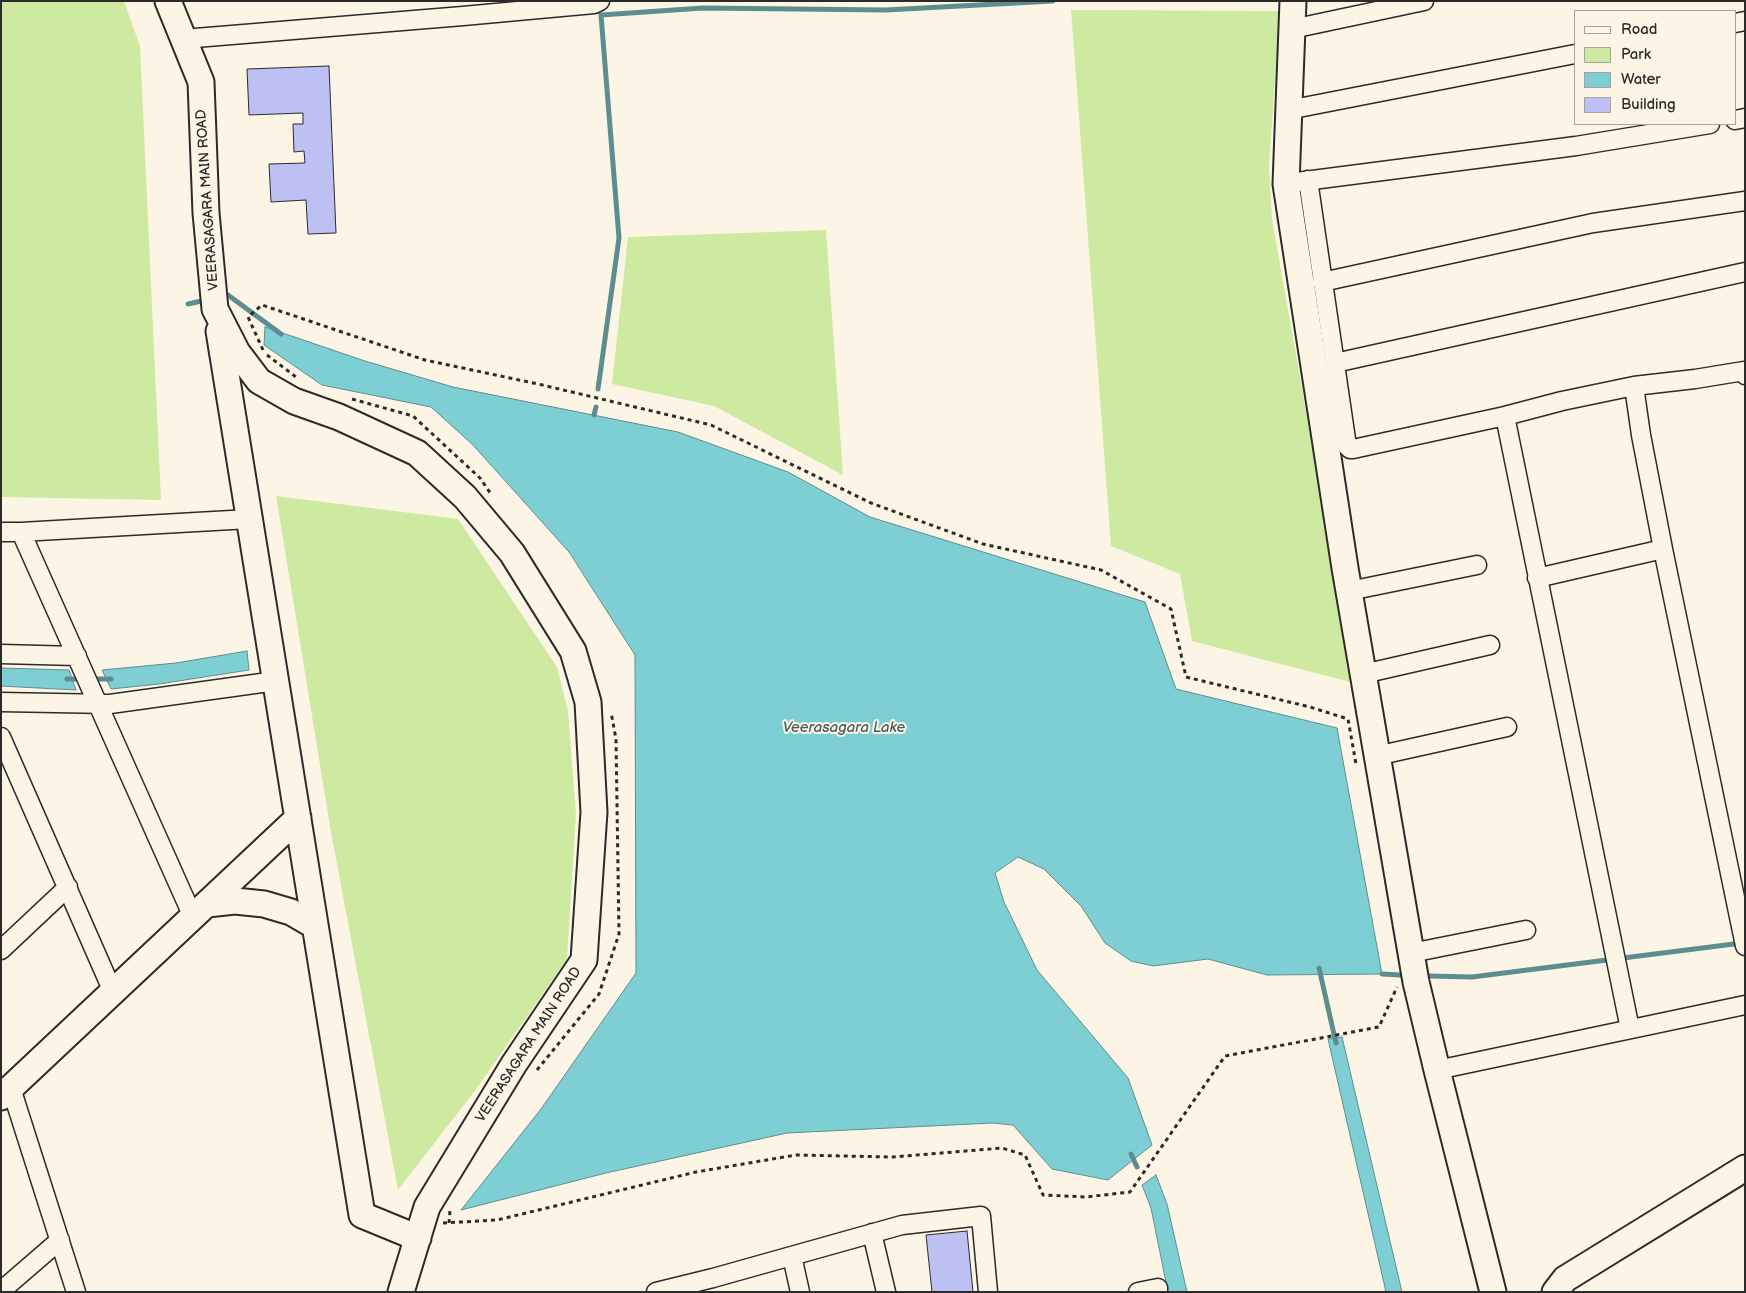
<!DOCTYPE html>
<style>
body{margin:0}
#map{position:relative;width:1746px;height:1293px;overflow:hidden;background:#fcf5e5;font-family:"Balsamiq Sans",sans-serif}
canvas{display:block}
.frame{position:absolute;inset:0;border:2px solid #2b2b2b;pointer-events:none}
.legend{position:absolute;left:1574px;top:10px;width:162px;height:115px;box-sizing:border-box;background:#fcf5e5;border:1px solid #a8a49b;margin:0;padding:6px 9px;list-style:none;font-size:15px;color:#2b2b2b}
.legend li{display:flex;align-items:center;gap:10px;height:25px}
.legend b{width:25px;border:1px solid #a8a49b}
</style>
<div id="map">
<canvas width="1746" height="1293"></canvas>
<div class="frame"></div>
<ul class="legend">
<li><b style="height:6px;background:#fcf5e5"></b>Road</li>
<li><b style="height:14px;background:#ceeaa1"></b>Park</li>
<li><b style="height:14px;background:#7ecfd4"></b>Water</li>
<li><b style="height:14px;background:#bcc0f2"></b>Building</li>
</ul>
</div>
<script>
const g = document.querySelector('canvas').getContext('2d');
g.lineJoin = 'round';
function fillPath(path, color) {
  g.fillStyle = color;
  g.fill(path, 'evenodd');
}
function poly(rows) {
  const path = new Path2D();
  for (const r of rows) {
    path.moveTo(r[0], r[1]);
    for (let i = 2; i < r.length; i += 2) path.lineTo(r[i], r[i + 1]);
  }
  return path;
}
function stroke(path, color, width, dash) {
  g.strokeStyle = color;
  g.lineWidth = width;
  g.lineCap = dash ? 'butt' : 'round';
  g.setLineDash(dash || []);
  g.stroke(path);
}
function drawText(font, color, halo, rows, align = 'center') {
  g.font = font + ' "Balsamiq Sans",sans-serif';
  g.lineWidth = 4;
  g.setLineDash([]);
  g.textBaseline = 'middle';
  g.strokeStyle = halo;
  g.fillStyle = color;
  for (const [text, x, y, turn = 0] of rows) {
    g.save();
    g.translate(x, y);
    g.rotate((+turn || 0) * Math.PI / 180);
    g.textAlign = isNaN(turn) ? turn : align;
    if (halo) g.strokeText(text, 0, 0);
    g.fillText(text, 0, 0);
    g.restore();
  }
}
fillPath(poly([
 [1,1,124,1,140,46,161,500,1,497],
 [1071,10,1280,11,1269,164,1272,219,1354,683,1192,641,1180,574,1111,546],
 [826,230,843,475,714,406,612,384,628,237],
 [276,496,458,519,557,667,568,711,576,814,567,959,477,1088,398,1190,331,832]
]), '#ceeaa1');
const water = poly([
 [265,327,365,361,453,387,678,432,788,472,870,517,1145,602,1176,689,1337,728,1382,974,1267,975,1208,959,1153,966,1131,961,1105,943,1081,906,1044,869,1018,857,995,873,1004,902,1037,970,1128,1078,1152,1145,1108,1180,1052,1169,1013,1125,992,1123,787,1133,606,1173,461,1210,541,1109,636,973,635,655,569,552,473,445,431,407,322,385,264,345,265,327],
 [247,651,249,670,159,684,111,689,102,670,176,663,247,651],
 [1,668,69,670,76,690,1,686,1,668],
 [1342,1037,1402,1292,1386,1292,1328,1039,1342,1037],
 [1156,1175,1167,1204,1187,1292,1168,1292,1151,1208,1142,1185,1156,1175]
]);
fillPath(water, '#7ecfd4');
stroke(water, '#5d8d90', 1);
stroke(poly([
 [228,295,281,334],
 [188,304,206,300],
 [598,389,619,238,601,15,703,8,886,10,1053,1],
 [594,415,596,407],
 [67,679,111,679],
 [1319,968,1336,1043],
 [1382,974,1400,975],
 [1430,976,1472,977,1742,943],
 [1131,1154,1137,1167]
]), '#5d8d90', 5);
const building = poly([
 [329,66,336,233,308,234,306,200,271,202,269,164,305,163,304,151,294,152,293,124,303,124,303,113,249,115,247,69,329,66],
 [967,1231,973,1292,932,1292,926,1235,967,1231]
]);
fillPath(building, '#bcc0f2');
stroke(building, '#2b2b2b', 1);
const street = poly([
 [1735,23,1745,21],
 [1292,29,1424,1],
 [183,39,463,16,594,4,600,1],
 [1288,110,1575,54],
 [1735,120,1745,118],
 [1308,180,1347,446,1350,449,1353,449,1505,416,1630,1029],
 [1297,182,1576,146,1710,124],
 [1322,282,1593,223,1745,201],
 [1335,363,1745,272],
 [1634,386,1695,379,1744,371,1745,375],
 [1505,416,1562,401,1634,386,1641,435,1663,549],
 [1,532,21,532,249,519],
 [21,532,193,917],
 [1537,578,1663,549,1745,946],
 [1349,591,1477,565],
 [1,654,77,656],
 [1363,674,1490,645],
 [1,702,110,704,276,681],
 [1,737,113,992],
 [1376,756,1507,727],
 [1,950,68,887],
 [1411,953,1526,930],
 [1437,1070,1745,1005],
 [11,1088,76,1292],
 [872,1233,886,1292],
 [792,1256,800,1292],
 [1,1291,60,1240],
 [656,1292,713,1278,902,1225,981,1216,988,1292],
 [1138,1292,1158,1288,1158,1292]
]);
const secondary = poly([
 [168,1,201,82,206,213,215,309,237,352,259,381,294,401,339,417,417,453,465,497,512,553,573,651,588,702,594,812,584,960,514,1064,427,1207,401,1292],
 [1293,1,1286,184,1345,568,1416,982,1437,1070,1493,1292],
 [219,331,362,1215,418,1238],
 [207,904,235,901,264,904,291,912,315,926],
 [1,1097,298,818],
 [1555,1292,1565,1279,1745,1168]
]);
stroke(street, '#2b2b2b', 21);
stroke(secondary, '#2b2b2b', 29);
stroke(poly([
 [263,350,248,317,262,305,425,360,538,384,711,425,871,503,983,544,1101,570,1171,609,1186,677,1310,707,1348,719,1356,764],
 [267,355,296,377],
 [352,399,413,416,480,478,491,494],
 [537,1070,599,994,619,934,616,739,611,712],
 [443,1223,497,1220,696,1172,796,1155,893,1157,1002,1148,1025,1155,1043,1195,1086,1197,1130,1192,1225,1056,1379,1027,1397,987],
 [449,1223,450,1210]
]), '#2b2b2b', 3, [4, 4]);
stroke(street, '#fcf5e5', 18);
stroke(secondary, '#fcf5e5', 25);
drawText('14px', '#2b2b2b', '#fcf5e5', [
 ["VEERASAGARA MAIN ROAD",208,200,-94],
 ["VEERASAGARA MAIN ROAD",529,1045,-57]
]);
drawText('italic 15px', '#445c5e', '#fcf5e5', [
 ["Veerasagara Lake",844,728]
]);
</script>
